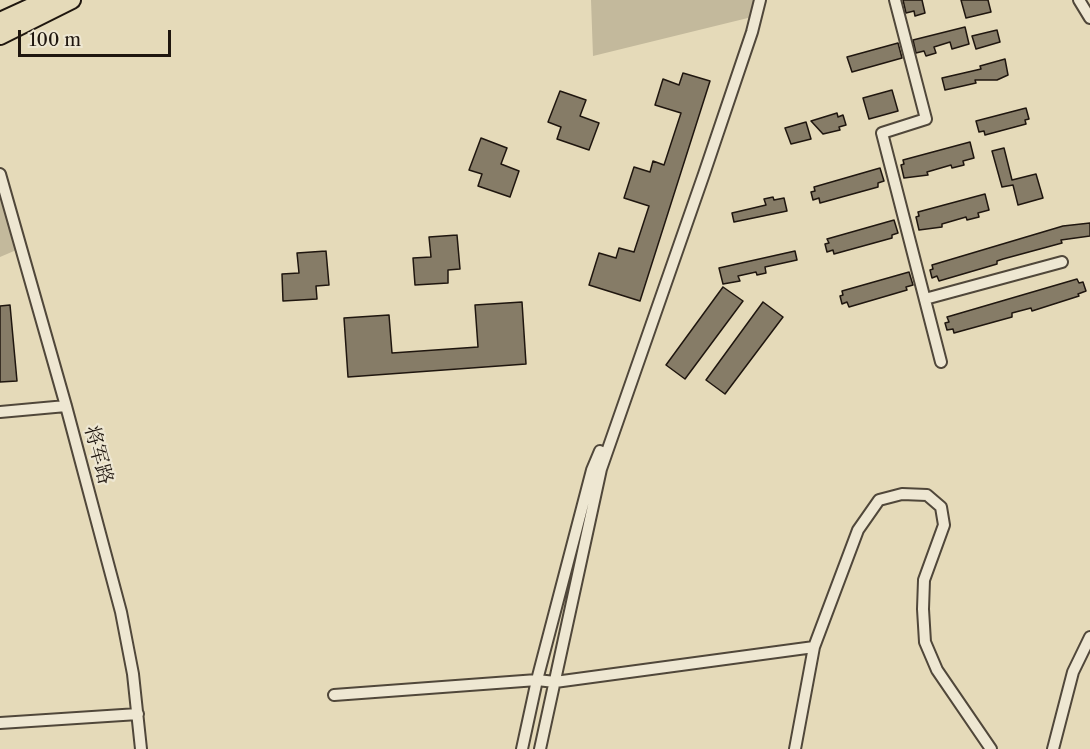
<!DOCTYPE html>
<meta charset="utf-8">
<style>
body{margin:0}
#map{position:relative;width:1090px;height:749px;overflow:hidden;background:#e5dab9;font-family:"Libre Caslon Text",serif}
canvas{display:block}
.scale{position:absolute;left:18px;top:30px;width:153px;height:27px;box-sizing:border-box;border:3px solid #1f160f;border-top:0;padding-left:8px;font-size:18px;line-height:21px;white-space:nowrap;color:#1f160f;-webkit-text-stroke:4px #eee7d2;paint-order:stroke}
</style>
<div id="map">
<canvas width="1090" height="749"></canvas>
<div class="scale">100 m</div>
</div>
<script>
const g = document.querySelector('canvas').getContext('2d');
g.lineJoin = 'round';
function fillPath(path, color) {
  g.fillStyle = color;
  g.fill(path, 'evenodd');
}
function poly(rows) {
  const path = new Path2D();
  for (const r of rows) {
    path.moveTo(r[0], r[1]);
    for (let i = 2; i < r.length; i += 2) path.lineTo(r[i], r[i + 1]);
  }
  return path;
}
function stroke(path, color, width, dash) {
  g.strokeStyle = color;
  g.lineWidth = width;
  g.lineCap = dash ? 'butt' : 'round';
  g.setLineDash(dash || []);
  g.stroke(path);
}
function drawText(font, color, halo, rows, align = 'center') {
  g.font = font + ' "Libre Caslon Text","Noto Serif SC",serif';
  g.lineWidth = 4.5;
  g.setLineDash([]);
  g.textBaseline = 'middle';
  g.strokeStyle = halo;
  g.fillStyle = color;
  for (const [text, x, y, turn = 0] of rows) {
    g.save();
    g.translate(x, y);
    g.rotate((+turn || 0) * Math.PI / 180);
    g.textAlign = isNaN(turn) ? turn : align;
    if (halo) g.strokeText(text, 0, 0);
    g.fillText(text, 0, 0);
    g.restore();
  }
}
fillPath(poly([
 [591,0,760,0,756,16,593,56],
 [0,174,21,248,0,257]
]), '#c3b99c');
const building = poly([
 [903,0,922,0,925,13,915,16,914,11,906,13,903,0],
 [961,0,988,0,991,12,966,18,961,0],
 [965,27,969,44,952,49,950,42,934,47,936,53,926,56,924,51,916,53,913,40,965,27],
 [997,30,1000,42,976,49,972,36,997,30],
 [898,43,902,58,852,72,847,57,898,43],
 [1005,59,1008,75,997,80,975,80,976,83,945,90,942,78,981,69,980,66,1005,59],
 [683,73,710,81,640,301,589,285,599,253,616,258,619,248,634,252,649,206,624,198,634,167,650,172,653,161,664,165,681,113,655,105,663,79,679,85,683,73],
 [892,90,898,111,869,119,863,98,892,90],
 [560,91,586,100,580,116,599,123,589,150,557,139,561,127,548,122,560,91],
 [1026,108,1029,119,1025,120,1026,124,985,135,984,131,979,132,976,121,1026,108],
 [837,113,838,117,843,115,846,125,839,127,840,130,823,134,811,121,837,113],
 [806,122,811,139,791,144,785,128,806,122],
 [481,138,507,148,501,164,519,171,510,197,478,186,482,174,469,170,481,138],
 [970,142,974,158,963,161,964,165,952,168,951,165,927,172,928,175,904,178,901,165,904,164,903,160,970,142],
 [1004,148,1012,180,1036,174,1043,198,1018,205,1013,185,1002,187,992,151,1004,148],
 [880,168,884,181,878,183,878,187,820,203,819,198,813,200,811,192,815,191,814,187,880,168],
 [985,194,989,210,978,213,979,217,967,220,966,217,942,224,942,227,919,230,916,217,919,216,918,212,985,194],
 [773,197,774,200,784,198,787,211,734,222,732,213,766,205,764,199,773,197],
 [894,220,898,233,892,235,892,238,834,254,833,250,827,252,825,244,829,243,827,239,894,220],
 [1090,223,1090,236,1061,240,1062,243,1003,259,997,261,997,264,939,281,937,276,932,278,930,270,933,269,932,265,1063,226,1090,223],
 [457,235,460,269,448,270,448,283,415,285,413,258,431,257,429,237,457,235],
 [326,251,329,285,316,286,317,299,283,301,282,274,299,273,297,253,326,251],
 [795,251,797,260,765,267,766,273,757,275,756,272,738,276,740,281,723,284,719,268,795,251],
 [909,272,913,285,906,287,907,290,849,307,847,302,842,304,840,296,843,295,842,291,909,272],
 [1077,279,1079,283,1083,282,1086,291,1078,294,1079,296,1032,311,1031,308,1012,313,1012,317,954,333,953,329,947,330,945,323,949,322,947,317,1077,279],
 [723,287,743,301,685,379,666,365,723,287],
 [522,302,526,364,348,377,344,318,389,315,392,353,478,347,475,305,522,302],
 [763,302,783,317,725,394,706,380,763,302],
 [10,305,17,381,0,382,0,306,10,305]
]);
fillPath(building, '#867c67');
stroke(building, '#1f160f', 1.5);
const minor = poly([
 [895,0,926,119,882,133,941,362],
 [1079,0,1090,18],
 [0,174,66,406,121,612,133,674,141,749],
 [925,299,1062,262],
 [0,412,66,406],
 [334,695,537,680,555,682,814,647],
 [0,723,138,714],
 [522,749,537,680,592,470,600,451],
 [540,749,601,469,704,174,752,32,760,0],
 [795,749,814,647,858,530,879,500,902,494,927,495,941,507,944,525,924,580,923,609,925,642,937,670,991,749],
 [1053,749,1073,672,1090,637]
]);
const highway = poly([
 [0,21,46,0],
 [0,36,72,0]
]);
stroke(minor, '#50473a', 14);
stroke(highway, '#1f160f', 20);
stroke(minor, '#eee7d2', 10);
stroke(highway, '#e5dab9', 16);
drawText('20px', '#1f160f', '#eee7d2', [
 ["将军路",98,455,75]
]);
</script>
